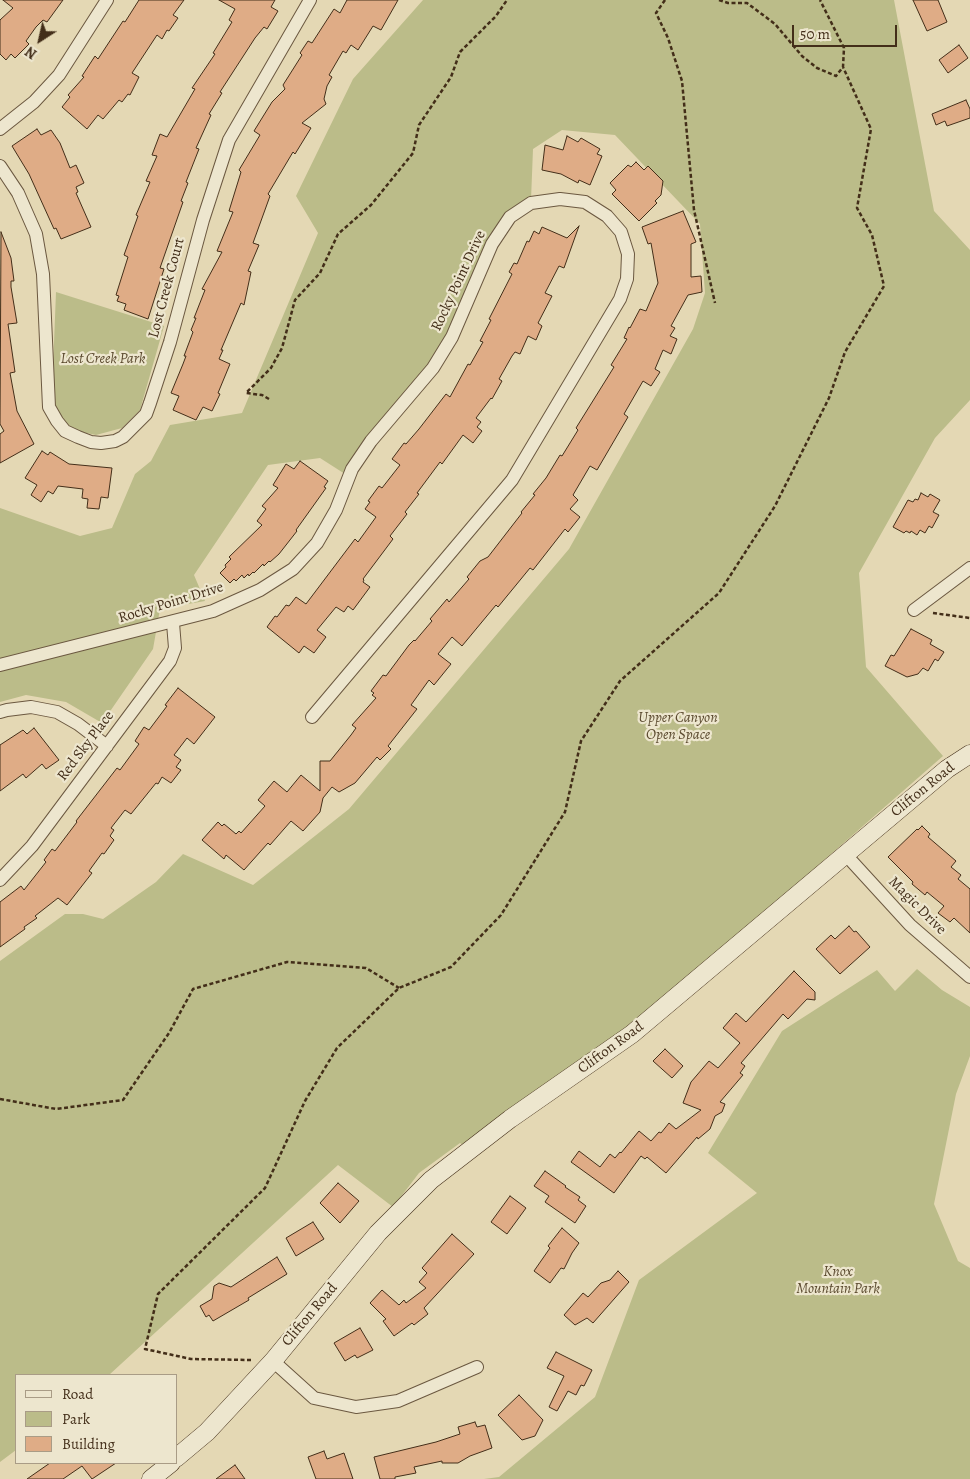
<!DOCTYPE html>
<style>
body{margin:0}
#map{position:relative;width:970px;height:1479px;overflow:hidden;background:#e4d8b4;font-family:Alegreya,serif}
canvas{display:block}
.legend{position:absolute;left:15px;top:1374px;width:162px;height:90px;box-sizing:border-box;background:#ede6ce;border:1px solid #a99c86;margin:0;padding:6px 9px;list-style:none;font-size:15px;color:#432e19}
.legend li{display:flex;align-items:center;gap:10px;height:25px}
.legend b{width:25px;border:1px solid #a99c86}
.north{position:absolute;left:15px;top:15px;width:50px;height:50px;-webkit-text-stroke:4px #ede6ce;paint-order:stroke;rotate:215deg;font-size:14px;font-weight:700;line-height:20px;text-align:center;color:#432e19}
.north::after{content:'';display:block;margin:auto;width:18px;height:22px;background:#432e19;clip-path:polygon(50% 0,100% 100%,50% 72%,0 100%)}
.scale{position:absolute;left:792px;top:25px;width:105px;height:22px;box-sizing:border-box;border:2px solid #432e19;border-top:0;padding-left:6px;font-size:15px;line-height:18px;white-space:nowrap;color:#432e19;-webkit-text-stroke:4px #ede6ce;paint-order:stroke}
</style>
<div id="map">
<canvas width="970" height="1479"></canvas>
<ul class="legend">
<li><b style="height:6px;background:#ede6ce"></b>Road</li>
<li><b style="height:14px;background:#bbbc89"></b>Park</li>
<li><b style="height:14px;background:#dfac86"></b>Building</li>
</ul>
<div class="north">N</div>
<div class="scale">50 m</div>
</div>
<script>
const g = document.querySelector('canvas').getContext('2d');
g.lineJoin = 'round';
function fillPath(path, color) {
  g.fillStyle = color;
  g.fill(path, 'evenodd');
}
function poly(rows) {
  const path = new Path2D();
  for (const r of rows) {
    path.moveTo(r[0], r[1]);
    for (let i = 2; i < r.length; i += 2) path.lineTo(r[i], r[i + 1]);
  }
  return path;
}
function stroke(path, color, width, dash) {
  g.strokeStyle = color;
  g.lineWidth = width;
  g.lineCap = dash ? 'butt' : 'round';
  g.setLineDash(dash || []);
  g.stroke(path);
}
function drawText(font, color, halo, rows, align = 'center') {
  g.font = font + ' Alegreya,serif';
  g.lineWidth = 4.5;
  g.setLineDash([]);
  g.textBaseline = 'middle';
  g.strokeStyle = halo;
  g.fillStyle = color;
  for (const [text, x, y, turn = 0] of rows) {
    g.save();
    g.translate(x, y);
    g.rotate((+turn || 0) * Math.PI / 180);
    g.textAlign = isNaN(turn) ? turn : align;
    if (halo) g.strokeText(text, 0, 0);
    g.fillText(text, 0, 0);
    g.restore();
  }
}
fillPath(poly([
 [423,0,894,0,934,211,970,250,970,400,935,438,859,573,866,667,943,756,727,945,629,1026,470,1150,460,1143,419,1173,393,1207,338,1165,109,1375,16,1375,16,1450,0,1462,0,961,65,914,83,914,103,919,156,882,183,854,253,885,349,809,569,549,693,329,705,293,700,224,615,135,562,130,533,149,531,200,508,215,451,336,345,474,320,458,268,465,194,575,205,601,160,609,153,649,102,723,66,702,26,695,0,702,0,508,80,536,112,528,135,474,151,461,170,425,242,413,318,233,296,196,353,79],
 [56,292,164,326,140,410,122,428,96,435,77,431,60,419,52,394],
 [917,969,942,990,970,1007,970,1056,956,1094,934,1204,958,1261,970,1268,970,1479,484,1479,499,1477,595,1397,639,1280,757,1193,708,1153,782,1031,877,970,895,991]
]), '#bbbc89');
const building = poly([
 [3,0,63,0,47,22,43,20,36,27,26,41,29,44,15,58,11,54,6,60,0,54,0,20,13,8,3,0],
 [139,0,184,0,173,15,178,18,169,31,167,30,162,39,157,35,132,73,139,77,130,95,128,94,122,102,119,100,103,119,98,115,87,129,62,107,70,97,68,95,84,77,82,76,95,56,98,59,123,21,125,22,139,0],
 [219,0,275,0,271,7,278,11,267,29,264,27,255,38,220,92,222,93,209,114,211,115,196,148,199,149,186,182,188,183,181,201,183,202,160,268,164,269,148,319,124,310,126,304,117,301,119,296,116,295,128,257,124,255,138,216,136,215,150,182,146,181,157,156,152,155,160,134,167,137,195,89,192,88,215,54,213,53,232,22,229,20,235,9,219,0],
 [347,0,398,0,381,30,373,26,358,50,351,45,346,53,343,51,329,75,332,77,327,86,324,99,326,104,302,123,311,128,295,154,293,152,268,194,270,196,253,243,259,245,248,271,251,272,244,305,241,303,221,350,223,350,219,359,230,364,218,393,220,394,212,411,203,407,196,420,173,410,179,396,171,393,183,364,186,356,184,356,193,332,191,330,196,318,194,318,205,290,202,289,222,252,217,251,233,212,229,211,241,172,239,170,260,135,254,131,272,102,285,89,283,85,302,55,300,53,308,41,312,43,334,9,340,13,347,0],
 [913,0,938,0,947,22,927,31,913,0],
 [959,45,968,58,948,73,939,60,959,45],
 [966,100,970,109,970,118,947,126,945,121,936,125,932,114,966,100],
 [37,129,41,135,51,130,60,143,70,168,76,165,84,183,76,187,78,192,76,193,91,227,61,239,56,228,54,229,29,174,12,146,37,129],
 [567,136,578,142,581,138,600,149,597,154,602,156,590,185,579,180,578,183,561,174,542,170,545,145,563,150,567,136],
 [636,162,644,170,648,166,663,181,661,195,655,201,657,203,639,221,612,194,616,190,610,183,628,165,631,167,636,162],
 [683,211,696,242,691,244,691,277,701,276,702,292,688,295,671,326,675,328,670,336,677,339,671,354,663,350,655,369,660,372,651,386,643,381,624,414,628,417,597,470,590,466,573,495,578,500,570,509,580,517,568,532,565,529,533,570,530,568,498,607,496,605,462,646,452,637,438,654,451,664,434,685,429,680,411,705,417,709,388,746,391,749,380,760,377,757,355,783,339,792,332,787,323,798,320,812,303,831,291,821,270,845,268,843,244,870,226,855,224,859,202,840,218,822,222,826,224,824,236,834,239,831,241,833,265,806,258,800,274,781,287,792,301,775,320,791,320,761,330,761,351,735,356,728,352,725,376,698,372,695,374,693,371,691,383,675,386,676,409,645,414,640,415,641,432,621,430,619,447,599,449,602,469,579,467,577,480,561,488,557,522,513,521,512,535,495,533,494,546,478,560,455,562,456,578,430,576,428,614,367,611,365,627,339,624,338,629,327,630,328,640,309,646,311,658,283,651,243,648,244,642,227,683,211],
 [579,226,564,268,559,266,545,293,552,296,538,323,542,326,536,340,528,336,520,354,515,352,512,356,499,379,502,381,492,399,491,398,476,418,481,422,477,427,482,431,473,443,463,435,442,464,440,462,417,493,419,494,405,512,407,514,390,536,393,539,363,579,364,580,363,582,370,587,353,610,348,606,344,612,336,607,317,630,326,637,314,653,304,646,299,653,267,627,275,616,277,617,286,605,289,606,296,597,306,604,355,539,358,542,376,517,365,509,370,502,368,501,379,486,382,488,400,465,392,459,404,443,406,444,419,429,446,394,450,397,468,364,470,365,483,342,480,341,491,320,489,319,512,274,509,272,514,263,517,264,527,241,529,242,534,231,539,234,542,227,567,238,579,226],
 [1,232,11,258,14,281,11,281,11,287,17,323,8,324,15,372,10,373,17,411,34,444,0,463,0,434,4,431,0,424,1,232],
 [42,451,48,455,50,452,69,464,112,468,108,498,101,497,99,509,87,508,88,499,82,498,83,489,58,486,53,494,48,491,41,502,31,495,37,485,25,478,42,451],
 [300,461,328,481,324,487,326,488,296,530,297,531,279,554,270,562,269,561,264,566,263,564,254,573,253,572,249,576,248,574,244,578,242,575,236,581,234,579,230,583,220,573,226,567,225,565,231,559,229,557,262,525,257,521,266,509,262,506,278,488,273,485,286,464,294,469,300,461],
 [921,493,928,497,930,494,940,500,933,512,939,515,932,528,929,526,925,533,920,530,917,535,911,531,910,533,906,531,904,533,893,527,908,500,913,502,915,499,918,500,921,493],
 [911,629,932,640,930,644,944,652,938,661,935,659,928,671,923,668,918,674,907,677,885,666,891,655,894,656,911,629],
 [178,688,215,717,194,744,187,738,174,755,181,760,176,767,181,770,171,783,162,777,158,784,156,783,131,814,125,810,111,828,114,830,110,836,114,840,104,854,102,853,89,871,92,873,67,905,58,898,35,916,37,918,24,927,25,929,0,947,0,902,21,886,24,890,46,862,44,860,52,849,55,851,77,822,76,821,117,768,120,770,139,744,135,741,144,727,149,730,167,706,165,705,178,688],
 [34,728,59,760,46,769,42,764,26,778,23,774,0,791,0,745,23,730,27,734,34,728],
 [922,826,930,834,928,837,956,861,951,867,961,875,958,879,970,889,970,933,954,918,950,922,938,913,944,906,927,892,925,895,912,884,913,882,888,857,917,829,918,830,922,826],
 [849,926,854,932,856,931,870,947,840,974,816,949,831,935,835,939,849,926],
 [794,971,815,992,815,1000,807,999,788,1019,783,1014,741,1063,745,1066,740,1073,743,1075,720,1102,725,1104,722,1112,715,1116,710,1129,698,1139,697,1137,666,1173,647,1157,645,1159,641,1156,614,1193,571,1162,579,1151,600,1167,610,1154,615,1158,620,1152,621,1153,639,1131,651,1141,659,1132,661,1133,669,1123,676,1129,701,1110,683,1103,691,1082,709,1061,718,1068,740,1043,723,1028,736,1013,746,1022,794,971],
 [665,1049,683,1066,672,1078,653,1061,665,1049],
 [545,1171,566,1186,565,1187,580,1197,578,1200,586,1206,575,1223,545,1202,549,1196,534,1186,545,1171],
 [338,1183,359,1201,340,1223,320,1203,338,1183],
 [510,1196,526,1208,507,1234,491,1222,510,1196],
 [313,1222,324,1239,296,1256,286,1238,313,1222],
 [562,1228,579,1243,572,1253,564,1269,561,1268,550,1283,534,1271,550,1248,548,1246,562,1228],
 [452,1234,474,1254,424,1308,428,1314,414,1325,412,1323,394,1336,383,1321,386,1319,370,1303,382,1290,399,1305,404,1300,406,1303,426,1288,419,1282,427,1273,422,1268,452,1234],
 [277,1257,287,1274,248,1298,249,1300,213,1321,209,1315,206,1317,200,1306,212,1299,214,1286,219,1283,231,1287,277,1257],
 [618,1271,629,1282,593,1323,587,1318,575,1325,564,1315,583,1293,588,1297,601,1283,610,1280,618,1271],
 [360,1328,373,1350,357,1358,355,1355,345,1361,334,1343,360,1328],
 [556,1352,592,1370,584,1386,581,1385,576,1395,568,1391,557,1411,549,1407,564,1376,547,1368,556,1352],
 [519,1395,543,1420,535,1436,522,1440,498,1415,519,1395],
 [475,1422,477,1427,485,1425,492,1448,470,1456,458,1463,442,1463,442,1461,414,1467,416,1473,395,1477,395,1479,380,1479,374,1457,436,1442,460,1434,458,1427,475,1422],
 [324,1451,327,1459,344,1453,353,1479,316,1479,308,1457,324,1451],
 [50,1463,116,1463,92,1479,82,1466,63,1479,27,1479,50,1463],
 [235,1465,245,1479,216,1479,235,1465]
]);
fillPath(building, '#dfac86');
stroke(building, '#432e19', 1);
const street = poly([
 [0,129,34,102,59,75,107,0],
 [0,166,18,193,36,234,43,274,49,407,57,421,65,431,78,437,91,442,101,443,115,441,123,437,146,414,150,403,170,342,203,220,229,140,310,0],
 [914,610,970,568],
 [0,665,213,611,260,590,293,569,317,543,336,510,352,469,371,441,433,368,452,337,492,244,510,217,531,203,560,199,585,202,607,216,621,232,628,254,627,279,620,299,512,480,312,717],
 [0,712,7,710,31,707,57,712,78,724,107,746],
 [846,855,910,925,970,977],
 [0,880,32,846,170,661,175,648,173,623],
 [273,1361,314,1398,356,1407,398,1401,477,1367]
]);
const secondary = poly([
 [176,1458,207,1432,273,1361,378,1233,431,1180,510,1119,632,1034,947,769,970,754],
 [151,1479,171,1463]
]);
stroke(street, '#6b5840', 14);
stroke(secondary, '#432e19', 19);
stroke(poly([
 [665,0,656,13,668,38,682,81,694,210,715,303],
 [719,0,728,3,747,3,775,24,802,56,817,68,836,76,843,67,844,48,820,0],
 [269,399,262,395,246,393,271,368,282,348,295,300,320,273,338,234,371,205,413,153,419,125,451,77,460,52,496,16,507,0],
 [933,613,970,618],
 [0,1099,56,1109,123,1100,169,1033,193,989,287,962,366,968,399,988],
 [251,1360,191,1359,145,1349,158,1294,265,1188,305,1101,337,1048,399,988,451,967,501,915,565,812,581,741,620,681,719,593,775,506,829,398,845,352,884,286,872,235,857,208,871,129,843,67]
]), '#432e19', 2.5, [4, 2.5]);
stroke(street, '#ede6ce', 12);
stroke(secondary, '#ede6ce', 18);
drawText('15px', '#432e19', '#ede6ce', [
 ["Rocky Point Drive",459,281,-65],
 ["Lost Creek Court",167,288,-75],
 ["Rocky Point Drive",171,603,-17],
 ["Red Sky Place",86,746,-53],
 ["Clifton Road",923,790,-39],
 ["Magic Drive",917,906,45],
 ["Clifton Road",611,1048,-36],
 ["Clifton Road",310,1315,-50]
]);
drawText('italic 15px', '#5b4a2f', '#ede6ce', [
 ["Lost Creek Park",103,359],
 ["Upper Canyon",678,718],
 ["Open Space",678,735],
 ["Knox",838,1272],
 ["Mountain Park",838,1289]
]);
</script>
